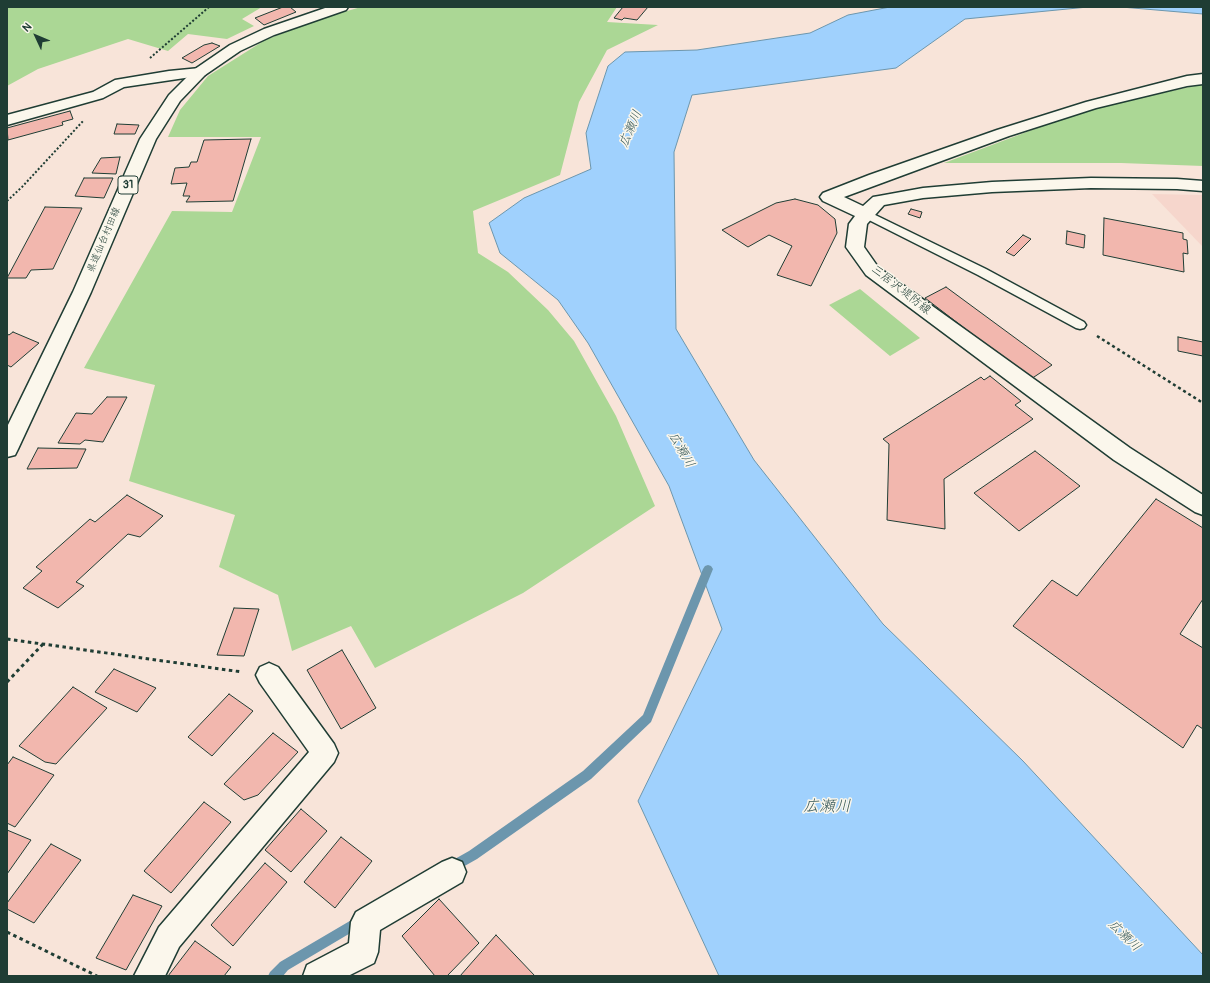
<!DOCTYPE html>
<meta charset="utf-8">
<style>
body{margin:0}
#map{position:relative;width:1210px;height:983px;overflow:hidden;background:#f8e4d9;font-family:Pangolin,sans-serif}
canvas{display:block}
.frame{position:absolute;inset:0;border:8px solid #1f3d34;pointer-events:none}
.north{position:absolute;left:16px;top:16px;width:40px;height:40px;-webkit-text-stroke:3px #fbf7ec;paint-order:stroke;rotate:314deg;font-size:11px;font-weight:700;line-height:16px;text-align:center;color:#1f3d34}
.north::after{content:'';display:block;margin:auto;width:14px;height:18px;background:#1f3d34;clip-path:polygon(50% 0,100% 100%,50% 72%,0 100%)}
</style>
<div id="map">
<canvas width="1210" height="983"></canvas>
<div class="frame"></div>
<div class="north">N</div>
</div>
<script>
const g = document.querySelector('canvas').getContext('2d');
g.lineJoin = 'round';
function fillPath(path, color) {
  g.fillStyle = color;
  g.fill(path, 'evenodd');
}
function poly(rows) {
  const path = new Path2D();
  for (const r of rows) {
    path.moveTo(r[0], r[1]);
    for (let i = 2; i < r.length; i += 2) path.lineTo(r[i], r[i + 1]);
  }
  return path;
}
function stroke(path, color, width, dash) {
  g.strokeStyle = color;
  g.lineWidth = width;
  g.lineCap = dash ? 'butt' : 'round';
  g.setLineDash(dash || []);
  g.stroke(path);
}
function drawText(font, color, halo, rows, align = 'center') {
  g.font = font + ' Pangolin,"Klee One",sans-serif';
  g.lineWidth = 3;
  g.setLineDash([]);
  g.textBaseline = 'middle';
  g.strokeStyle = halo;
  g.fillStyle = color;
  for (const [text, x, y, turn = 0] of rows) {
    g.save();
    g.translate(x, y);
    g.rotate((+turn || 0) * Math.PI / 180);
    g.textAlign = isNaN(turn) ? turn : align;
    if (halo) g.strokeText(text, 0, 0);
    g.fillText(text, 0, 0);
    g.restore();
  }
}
fillPath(poly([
 [1152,194,1203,195,1203,247]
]), '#f6d6cc');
fillPath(poly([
 [7,7,262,7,242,19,254,26,227,39,188,34,168,51,128,39,38,69,7,86],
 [361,7,617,7,607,22,658,25,607,50,579,102,560,175,473,211,478,253,508,272,548,310,574,341,616,416,655,506,523,593,375,668,351,626,292,651,278,595,219,567,235,515,129,481,155,385,84,368,172,211,232,212,261,137,168,137,180,110,208,76,265,40,323,18],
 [1203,84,1203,166,1121,163,944,163,1085,110],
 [860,289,920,338,890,356,829,305]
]), '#abd795');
const water = poly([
 [890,7,1088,7,965,19,896,68,692,95,674,152,676,329,754,460,883,624,1023,761,1203,955,1203,976,719,976,638,801,722,629,669,486,588,343,558,300,500,253,489,223,524,198,591,169,586,133,608,66,625,52,697,50,810,33,848,15,890,7],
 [1121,7,1203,7,1203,14,1121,7]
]);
fillPath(water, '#a0d1fd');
stroke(water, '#6c96ad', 1);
fillPath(poly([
 [708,565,711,566,713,569,651,722,591,779,477,859,454,872,450,874,446,872,444,868,446,864,469,851,583,771,643,715,703,569,705,566,708,565],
 [360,915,364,917,366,921,364,925,288,970,283,976,268,976,270,972,280,962,360,915]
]), '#6c96ad');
const building = poly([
 [283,7,290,7,296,12,264,25,255,18,283,7],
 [623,7,648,7,637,20,624,18,622,20,614,18,623,7],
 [212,43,220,46,192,63,182,58,204,45,212,43],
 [70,111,73,119,62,122,63,125,8,140,7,128,70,111],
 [117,124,139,125,135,134,114,134,117,124],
 [251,139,233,201,186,202,190,196,183,196,187,183,171,184,175,168,189,167,191,162,197,162,204,140,251,139],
 [120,157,116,174,92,173,101,158,120,157],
 [84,178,113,178,104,198,75,196,84,178],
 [795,199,818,205,835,219,837,233,811,286,777,275,792,246,769,235,748,247,722,230,776,203,795,199],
 [45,207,82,208,53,269,31,270,26,278,7,278,45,207],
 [911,209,922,212,920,218,908,214,911,209],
 [1104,218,1183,233,1183,239,1187,240,1188,254,1183,253,1184,272,1103,255,1104,218],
 [1067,231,1085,235,1084,248,1066,244,1067,231],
 [1023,235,1031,239,1014,256,1006,252,1023,235],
 [946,287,1052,365,1031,379,925,298,946,287],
 [13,332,39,343,11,367,7,365,7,334,9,335,13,332],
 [1178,337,1203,342,1203,356,1178,351,1178,337],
 [990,376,1021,401,1015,405,1033,419,944,479,945,529,887,520,889,444,883,439,981,377,984,380,990,376],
 [107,397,127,397,103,442,85,440,80,444,58,443,76,413,92,414,107,397],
 [38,448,86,449,77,468,27,469,38,448],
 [1035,451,1080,486,1019,531,974,493,1035,451],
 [127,495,163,516,140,537,128,534,76,582,84,586,58,608,23,588,42,571,36,567,90,519,95,522,127,495],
 [1156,499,1203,528,1203,599,1180,634,1203,648,1203,729,1197,725,1183,748,1013,626,1052,580,1077,596,1156,499],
 [234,608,259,609,244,656,217,655,234,608],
 [342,650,376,708,341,729,307,670,342,650],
 [114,669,156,688,137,712,95,692,114,669],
 [73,687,107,708,56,764,45,762,19,746,73,687],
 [229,694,253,711,212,756,188,737,229,694],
 [273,733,298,752,258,795,244,800,224,784,273,733],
 [13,757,54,775,15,827,7,823,7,765,13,757],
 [204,802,231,822,171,893,144,871,204,802],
 [301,809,327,831,291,872,265,850,301,809],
 [7,830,31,840,7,874,7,830],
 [341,837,372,861,335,908,304,882,341,837],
 [51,844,81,860,34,923,7,909,7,903,51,844],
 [265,863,287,882,233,946,211,925,265,863],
 [133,895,162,906,126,970,96,958,133,895],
 [439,899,479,943,447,976,435,976,402,936,439,899],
 [496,935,535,976,460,976,496,935],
 [195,941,231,967,224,976,168,976,195,941]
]);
fillPath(building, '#f2b7ae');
stroke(building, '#1f3d34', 1);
const service = poly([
 [865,210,986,269,1084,322,1086,325,1084,328,1080,329,1076,328,978,275,861,216,859,214,861,212,865,210]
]);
const minor = poly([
 [200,68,205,69,207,72,205,75,124,87,103,98,7,125,7,115,93,92,115,80,169,71,200,68],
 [1203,74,1203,84,1187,86,1096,108,1009,136,844,197,863,206,873,197,879,196,923,188,992,182,1091,178,1177,179,1203,181,1203,191,1177,189,1091,188,992,192,923,198,884,205,867,224,864,247,878,267,1130,448,1203,495,1203,515,1195,512,1114,460,866,275,846,247,849,224,855,216,823,201,820,197,823,193,869,175,997,130,1086,102,1187,76,1203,74],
 [269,663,278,667,334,744,338,753,334,762,179,947,165,976,134,976,159,927,309,752,260,683,256,675,260,667,269,663],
 [452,858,462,862,466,872,462,882,380,930,378,952,374,963,348,976,303,976,307,965,349,943,351,922,356,912,442,862,452,858]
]);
const primary = poly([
 [328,7,348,7,346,10,274,35,240,51,205,75,180,101,156,139,91,292,18,449,15,455,7,457,7,427,73,292,140,139,169,95,195,69,230,45,264,29,328,7]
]);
stroke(service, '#1f3d34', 3);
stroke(minor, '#1f3d34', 3);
stroke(primary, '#1f3d34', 3);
stroke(poly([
 [150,58,209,7],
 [7,201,22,187,84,120]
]), '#1f3d34', 2, [2, 2]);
stroke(poly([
 [1097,336,1203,403]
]), '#1f3d34', 2.5, [3, 3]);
stroke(poly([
 [7,639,242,672],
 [7,682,43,644],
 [7,932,97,976]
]), '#1f3d34', 3, [3.5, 3.5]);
fillPath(service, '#fbf7ec');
fillPath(minor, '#fbf7ec');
fillPath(primary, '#fbf7ec');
drawText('10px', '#1f3d34', '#fbf7ec', [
 ["県道仙台村田線",104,240,-67]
]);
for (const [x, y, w] of [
 [128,185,20]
]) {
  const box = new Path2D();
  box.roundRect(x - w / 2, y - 9, w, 18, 3);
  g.fillStyle = '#fbf7ec';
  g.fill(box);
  stroke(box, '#1f3d34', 1);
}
drawText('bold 11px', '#1f3d34', null, [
 ["31",128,185]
]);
drawText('12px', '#1f3d34', '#fbf7ec', [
 ["三居沢堤防線",901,290,38]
]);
drawText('italic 13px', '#395b5c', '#fbf7ec', [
 ["広瀬川",631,129,-67],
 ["広瀬川",681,450,60],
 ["広瀬川",1124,936,44]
]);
drawText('italic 16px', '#395b5c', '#fbf7ec', [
 ["広瀬川",827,807]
]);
</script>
